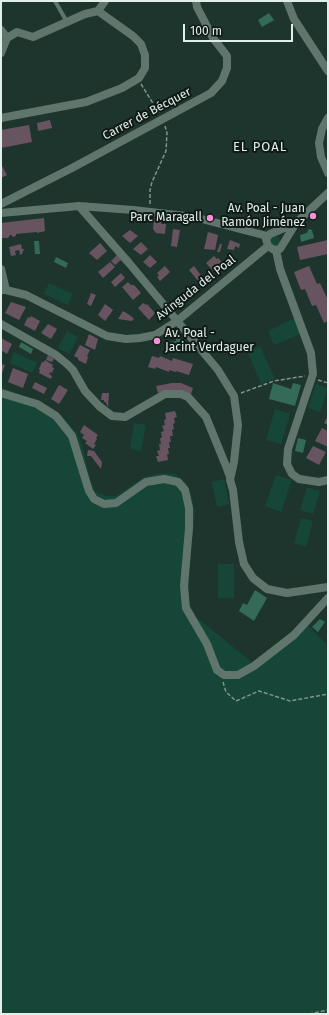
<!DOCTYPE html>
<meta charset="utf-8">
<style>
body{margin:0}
#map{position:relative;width:329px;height:1015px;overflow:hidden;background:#1e352d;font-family:"Fira Sans",sans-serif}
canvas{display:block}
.frame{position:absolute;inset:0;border:2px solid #e1efea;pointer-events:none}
.scale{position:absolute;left:183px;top:24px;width:110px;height:18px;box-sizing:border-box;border:2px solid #e1efea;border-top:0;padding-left:5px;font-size:12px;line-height:14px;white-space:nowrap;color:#e1efea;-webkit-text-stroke:3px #101a16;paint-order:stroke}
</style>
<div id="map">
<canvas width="329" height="1015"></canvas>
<div class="frame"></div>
<div class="scale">100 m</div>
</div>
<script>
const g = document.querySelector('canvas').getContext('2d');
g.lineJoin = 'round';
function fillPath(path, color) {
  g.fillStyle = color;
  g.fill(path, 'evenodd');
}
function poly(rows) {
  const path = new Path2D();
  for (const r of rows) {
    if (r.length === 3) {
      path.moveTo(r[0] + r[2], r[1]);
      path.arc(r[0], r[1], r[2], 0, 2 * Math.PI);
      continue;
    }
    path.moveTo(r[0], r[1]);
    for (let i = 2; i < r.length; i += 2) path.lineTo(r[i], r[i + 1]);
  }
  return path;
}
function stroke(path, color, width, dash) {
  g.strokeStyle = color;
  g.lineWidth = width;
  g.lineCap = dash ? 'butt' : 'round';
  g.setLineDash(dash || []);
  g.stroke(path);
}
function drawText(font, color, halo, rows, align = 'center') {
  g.font = font + ' "Fira Sans",sans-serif';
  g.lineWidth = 4;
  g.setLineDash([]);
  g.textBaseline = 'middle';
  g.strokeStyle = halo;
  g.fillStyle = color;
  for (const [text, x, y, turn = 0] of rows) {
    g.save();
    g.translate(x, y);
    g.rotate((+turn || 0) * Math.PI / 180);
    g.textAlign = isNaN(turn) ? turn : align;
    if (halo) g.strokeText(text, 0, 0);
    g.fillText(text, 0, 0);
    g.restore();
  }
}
fillPath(poly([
 [275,241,5],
 [49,283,73,294,68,305,44,294],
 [295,318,301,334,274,345,268,331],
 [67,331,78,337,69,354,58,348],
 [260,346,275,379,261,384,248,353],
 [14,352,37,363,32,373,10,363],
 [316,384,328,388,320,412,308,408],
 [1,387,42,403,63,417,77,433,82,445,90,479,95,491,105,496,116,496,144,477,161,473,175,474,186,483,192,498,195,512,191,550,188,602,196,617,253,663,304,621,328,646,328,1014,1,1014],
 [275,409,290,414,281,444,266,440],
 [134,423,146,425,141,451,130,449],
 [276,475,292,480,281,512,265,506],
 [224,479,229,504,217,507,212,482],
 [307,487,320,491,313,514,300,510],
 [301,518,313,521,306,547,294,543],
 [218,564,234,564,234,598,218,598]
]), '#164637');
fillPath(poly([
 [269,13,274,20,262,27,258,20],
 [309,229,312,230,314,238,301,242,300,235,307,233,308,230],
 [34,241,39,241,40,254,35,254],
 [56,257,68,263,66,268,54,262],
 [180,337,181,342,179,342,180,346,169,348,168,342,176,341,176,338],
 [21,342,33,349,31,354,19,347],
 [273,383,291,389,293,383,301,385,295,406,269,399],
 [298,438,306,440,303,453,295,451],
 [255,590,267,598,254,621,239,611,243,603,247,605],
 [320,619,325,622,318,632,312,627]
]), '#356958');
fillPath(poly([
 [50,120,52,128,38,131,37,123],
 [29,125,32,142,1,148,1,130],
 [1,164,7,175,1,178],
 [44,218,45,231,37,233,37,232,16,234,16,236,12,237,12,235,10,235,8,238,1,238,1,223],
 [154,218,162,219,161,224,166,224,165,234,156,233,153,229],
 [173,229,180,230,177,247,171,246],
 [130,230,138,236,130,243,122,236],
 [208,232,218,235,215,250,204,249],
 [230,240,240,244,239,248,235,246,234,250,227,249],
 [328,240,328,254,300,260,297,247],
 [141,242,148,249,141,255,133,249],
 [100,243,107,251,97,260,89,253],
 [21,244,22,249,24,249,22,254,20,255,19,250,15,251,16,255,11,256,9,247],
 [220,244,222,244,220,252,217,252],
 [117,255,121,260,115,265,111,261],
 [150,255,157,262,150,268,143,262],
 [214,256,217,259,218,258,225,265,220,270,217,267,213,271,206,263],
 [110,262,115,267,103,278,98,272],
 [165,266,170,272,160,281,157,277,159,276,157,273],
 [194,266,203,278,199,282,189,270],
 [309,266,317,284,320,283,328,300,328,321,324,323,316,305,312,306,305,289,301,290,294,272],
 [121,273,125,278,115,287,111,282],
 [128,282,131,285,134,285,141,293,133,300,122,287],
 [91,293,96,295,91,306,87,304],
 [11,302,26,307,19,320,5,313],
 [143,303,146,305,147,304,155,313,149,320,138,308],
 [105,304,113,310,105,321,98,315],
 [123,311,131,316,134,319,132,321,118,319],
 [31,316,40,321,35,331,24,325,28,317,30,318],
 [48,324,57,329,51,339,41,333],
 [89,334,98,339,95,350,85,345],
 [1,338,12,344,7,354,1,350],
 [80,345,90,350,87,356,88,357,86,364,78,360,78,358,74,356],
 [48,355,54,359,52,362,46,360],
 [152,356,159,358,160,356,172,361,173,358,193,364,189,375,176,371,176,372,169,370,169,372,156,367,155,369,148,367],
 [45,360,53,365,52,367,54,368,52,373,51,372,49,374,52,376,51,379,39,373,40,370,39,369,42,362,44,362],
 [1,364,5,365,1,376],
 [13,368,28,374,23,388,8,382],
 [35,382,47,388,44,394,32,388],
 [172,383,181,383,193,388,191,394,178,390,169,390,158,393,156,386],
 [59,385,68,390,59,404,51,399],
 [102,393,109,393,108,408,106,402,104,402,104,400,101,400],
 [175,411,177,417,174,418,175,423,173,424,174,429,172,430,173,436,170,436,171,442,169,442,170,448,168,448,169,454,167,454,168,460,158,462,156,456,159,456,157,451,160,450,159,444,161,444,160,438,162,438,161,432,164,431,162,426,165,425,164,420,166,419,165,413],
 [328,416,328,425,324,423],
 [84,425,98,435,96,438,97,439,94,444,96,445,93,449,85,443,87,441,82,438,84,435,80,432],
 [322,428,328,431,328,447,315,441],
 [313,446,326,452,319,465,306,458],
 [88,450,94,451,102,462,101,469,91,456,87,456]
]), '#685461');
stroke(poly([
 [141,84,159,113],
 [150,204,150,190,152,182,166,151,167,133,165,126],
 [318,380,328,383],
 [241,393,274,381,305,376],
 [223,682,226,692,236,701,259,691,290,701,328,694],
 [309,1014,328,1010]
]), '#81938d', 1.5, [4, 2]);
stroke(poly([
 [55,1,67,22]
]), '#60766d', 4);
stroke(poly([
 [287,1,294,19,328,71],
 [1,30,7,38],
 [7,38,17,32,33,37,85,14,98,11,105,1],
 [1,53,7,38],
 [1,118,86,102,122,88,139,78,145,68,145,55,141,44,133,36,98,11],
 [328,118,322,129,319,143,321,157,328,173],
 [1,204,72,168,211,93,222,81,227,68,227,56,213,38,197,7,196,1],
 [79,206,129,263,218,370,234,396,238,425,234,462,230,480,233,490,239,542,244,564,253,578,267,589,287,593,328,587],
 [1,213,79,206,133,210,194,217,267,236],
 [296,223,270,234,266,239,268,246,274,250,280,249,296,223,328,193],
 [276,250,280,269,311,353,313,374,288,449,287,464,292,474,299,479,319,482,328,480],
 [1,269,6,290],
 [1,290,6,290,26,295,107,336,126,339,140,338,155,335,177,321,268,246],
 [1,324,56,355,67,364,73,370,85,391,99,406,112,416,125,417,165,394,181,394,188,397,206,417,226,466,230,477],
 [1,393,37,404,56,416,72,436,89,491,94,499,104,504,116,503,146,482,164,479,178,482,185,490,189,508,189,528,184,586,186,608,207,644,217,670,224,675,238,675,254,666,294,635,328,598]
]), '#60766d', 8);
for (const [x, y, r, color] of [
 [313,216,4,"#f391d6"],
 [210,218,4,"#f391d6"],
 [157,341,4,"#f391d6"]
]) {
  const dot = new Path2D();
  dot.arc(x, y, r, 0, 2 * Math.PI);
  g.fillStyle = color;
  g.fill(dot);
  stroke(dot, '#101a16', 1.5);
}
drawText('12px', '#e1efea', '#101a16', [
 ["Carrer de Bécquer",147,114,-28],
 ["Avinguda del Poal",196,288,-38]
]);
drawText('12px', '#e1efea', '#101a16', [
 ["Av. Poal - Juan",305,209],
 ["Ramón Jiménez",305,223],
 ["Parc Maragall",202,218],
 ["Av. Poal -",165,334,"left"],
 ["Jacint Verdaguer",165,348,"left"]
], 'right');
g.letterSpacing = '1px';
drawText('13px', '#e1efea', '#101a16', [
 ["EL POAL",260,147]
]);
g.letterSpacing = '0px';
</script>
